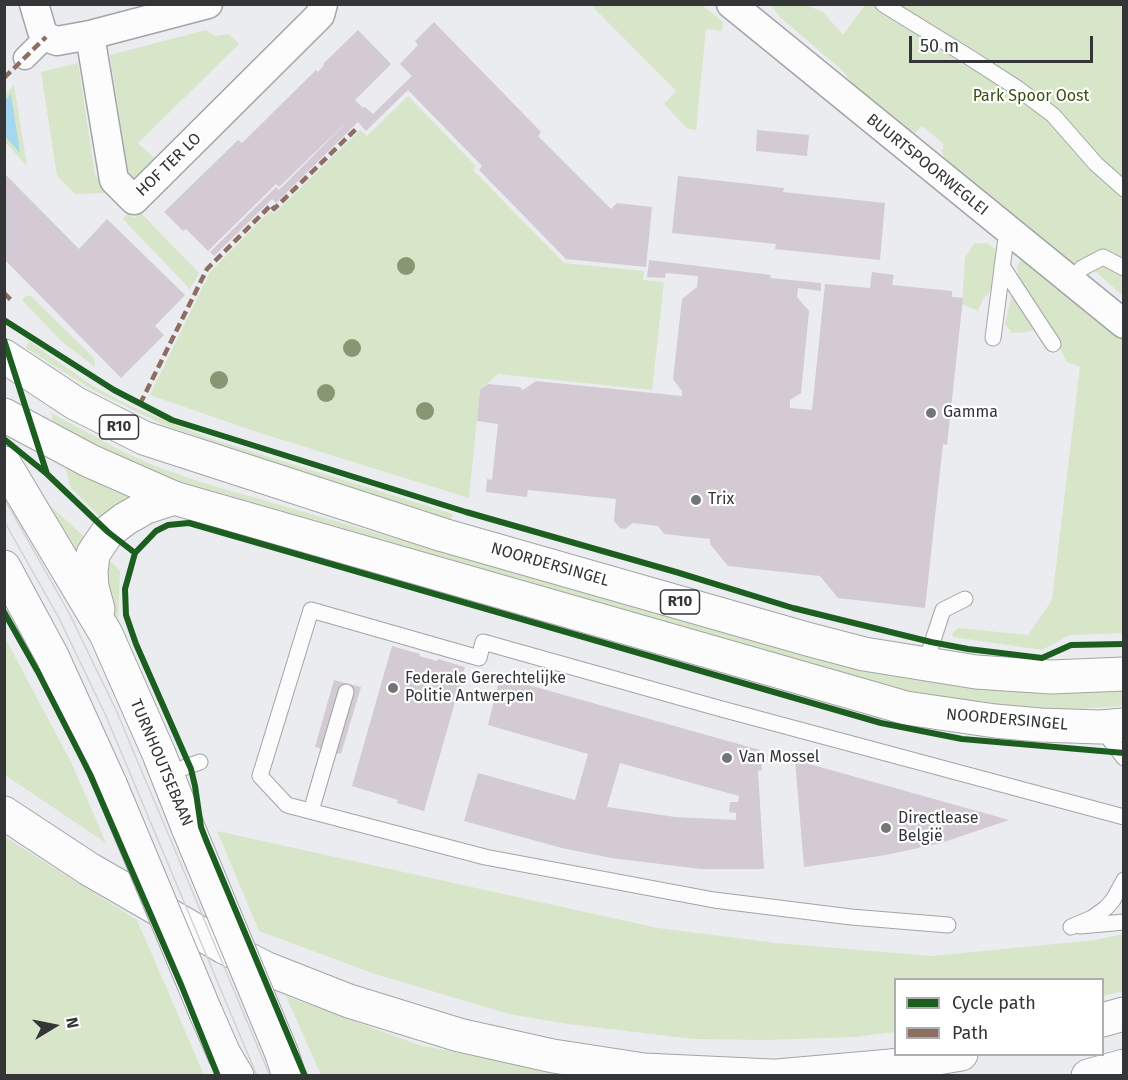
<!DOCTYPE html>
<meta charset="utf-8">
<style>
body{margin:0}
#map{position:relative;width:1128px;height:1080px;overflow:hidden;background:#eaecef;font-family:"Fira Sans",sans-serif}
canvas{display:block}
.frame{position:absolute;inset:0;border:6px solid #343537;pointer-events:none}
.legend{position:absolute;left:894px;top:978px;width:210px;height:78px;box-sizing:border-box;background:#fff;border:2px solid #aeaeaf;margin:0;padding:8px 10px;list-style:none;font-size:18px;color:#343537}
.legend li{display:flex;align-items:center;gap:12px;height:30px}
.legend b{width:30px;border:2px solid #aeaeaf}
.north{position:absolute;left:24px;top:996px;width:60px;height:60px;-webkit-text-stroke:4px #fff;paint-order:stroke;rotate:80deg;font-size:16px;font-weight:700;line-height:24px;text-align:center;color:#343537}
.north::after{content:'';display:block;margin:auto;width:21px;height:27px;background:#343537;clip-path:polygon(50% 0,100% 100%,50% 72%,0 100%)}
.scale{position:absolute;left:909px;top:36px;width:184px;height:27px;box-sizing:border-box;border:3px solid #343537;border-top:0;padding-left:8px;font-size:18px;line-height:21px;white-space:nowrap;color:#343537;-webkit-text-stroke:4px #fff;paint-order:stroke}
</style>
<div id="map">
<canvas width="1128" height="1080"></canvas>
<div class="frame"></div>
<ul class="legend">
<li><b style="height:8px;background:#1b5e20"></b>Cycle path</li>
<li><b style="height:8px;background:#8d6e63"></b>Path</li>
</ul>
<div class="north">N</div>
<div class="scale">50 m</div>
</div>
<script>
const g = document.querySelector('canvas').getContext('2d');
g.lineJoin = 'round';
function fillPath(path, color) {
  g.fillStyle = color;
  g.fill(path, 'evenodd');
}
function poly(rows) {
  const path = new Path2D();
  for (const r of rows) {
    path.moveTo(r[0], r[1]);
    for (let i = 2; i < r.length; i += 2) path.lineTo(r[i], r[i + 1]);
  }
  return path;
}
function stroke(path, color, width, dash) {
  g.strokeStyle = color;
  g.lineWidth = width;
  g.lineCap = dash ? 'butt' : 'round';
  g.setLineDash(dash || []);
  g.stroke(path);
}
function drawText(font, color, halo, rows, align = 'center') {
  g.font = font + ' "Fira Sans",sans-serif';
  g.lineWidth = 4.5;
  g.setLineDash([]);
  g.textBaseline = 'middle';
  g.strokeStyle = halo;
  g.fillStyle = color;
  for (const [text, x, y, turn = 0] of rows) {
    g.save();
    g.translate(x, y);
    g.rotate((+turn || 0) * Math.PI / 180);
    g.textAlign = isNaN(turn) ? turn : align;
    if (halo) g.strokeText(text, 0, 0);
    g.fillText(text, 0, 0);
    g.restore();
  }
}
fillPath(poly([
 [591,5,702,5,723,22,722,31,706,29,696,130,688,129,664,104,676,91],
 [771,5,806,5,823,12,843,35,865,5,1123,5,1123,296,1094,270,1087,277,1101,322,1123,340,1123,633,1070,635,1042,650,953,637,952,634,958,628,1028,635,1052,600,1080,367,1067,362,1048,325,1027,332,1012,333,1005,324,1012,295,1019,281,1017,267,1022,257,946,162,942,151,944,144,922,126,915,133,899,131,857,89,843,71,781,18],
 [206,30,215,36,229,34,239,44,138,143,156,160,139,179,133,178,129,175,128,170,110,55],
 [78,63,95,175,111,193,75,194,57,176,41,72],
 [14,85,27,166,5,142,5,95],
 [408,96,476,166,473,170,564,263,644,271,643,280,664,282,652,390,498,374,480,390,469,498,257,432,150,395,210,272,270,211,274,214,360,130,367,136],
 [140,212,199,273,190,289,123,219,128,213,134,218],
 [987,243,999,252,994,280,989,293,983,299,978,311,962,304,965,258,974,244],
 [26,296,31,296,94,358,95,367,61,341,22,300],
 [29,341,93,386,130,406,212,439,453,514,450,523,166,426,91,389,61,370,26,348],
 [51,413,118,449,150,464,200,482,672,618,866,671,944,684,1017,691,1123,689,1123,706,1056,710,974,703,904,690,865,679,176,480,113,457,53,423],
 [64,463,133,497,102,519,71,488],
 [26,484,87,539,78,569],
 [106,557,120,571,118,626,109,607],
 [4,636,72,764,106,843,5,775],
 [217,831,658,928,776,943,932,956,1095,940,1123,934,1123,991,1103,996,1102,980,896,980,895,1032,854,1037,766,1040,694,1039,568,1024,509,1014,375,974,259,931],
 [5,837,137,920,204,1075,5,1075],
 [286,996,419,1045,571,1075,321,1075]
]), '#d7e6c8');
fillPath(poly([
 [11,94,20,153,5,136,5,101]
]), '#a5d7ef');
fillPath(poly([
 [434,22,541,132,538,136,611,209,617,203,652,207,646,267,566,259,479,170,482,166,408,90,366,131,358,122,276,203,272,199,214,256,210,252,276,187,279,190,352,117,279,187,276,184,208,251,186,229,183,231,164,212,238,140,242,143,316,70,318,72,324,65,323,64,358,30,391,64,355,100,363,108,365,107,373,114,412,76,400,64,418,45,415,41],
 [757,130,809,135,807,156,756,151],
 [5,174,79,249,107,219,185,295,155,326,164,335,121,378,5,260],
 [678,176,784,188,783,192,885,203,880,260,775,249,776,244,672,233],
 [649,260,771,275,770,278,821,283,821,291,798,288,797,297,809,311,801,393,790,400,790,408,812,410,825,284,870,288,872,272,894,275,892,285,952,291,952,297,963,298,947,445,943,444,925,608,838,598,820,576,728,566,710,544,710,539,664,534,658,526,633,523,625,529,620,528,614,521,616,499,528,490,527,497,486,492,487,479,492,480,498,424,477,421,480,390,488,384,520,387,523,390,536,381,682,396,682,391,673,379,682,299,697,287,698,276,666,273,665,278,647,277],
 [392,646,420,654,419,656,437,661,438,659,465,667,424,811,397,803,398,800,352,786],
 [500,677,760,750,762,770,758,771,764,869,701,869,611,858,562,848,464,821,478,773,575,800,588,754,488,725],
 [620,763,739,796,738,802,730,802,729,812,736,813,736,820,675,817,607,807],
 [334,680,361,687,341,754,315,747],
 [795,760,1009,820,941,843,886,855,804,867]
]), '#d3cad4');
const service = poly([
 [883,4,972,59,1017,88,1053,115,1096,164,1124,189],
 [1002,266,1053,344],
 [1071,282,1082,268,1103,257,1124,268],
 [993,338,1007,230],
 [925,664,943,610,965,599],
 [1100,727,1124,758],
 [166,774,200,762],
 [311,811,346,692],
 [948,925,851,917,714,900,485,857,287,805,260,776,311,610,479,658,483,642,718,708,1124,817],
 [1080,926,1124,922],
 [1071,927,1092,918,1106,908,1113,900,1124,880]
]);
const pedestrian = poly([
 [25,58,46,37]
]);
const minor = poly([
 [34,4,42,31,46,37,57,41,90,35,208,4],
 [731,4,1124,324],
 [90,35,114,180,134,200,320,15,323,4]
]);
const secondary = poly([
 [4,463,106,634,159,754,189,830],
 [4,567,52,656,111,786],
 [98,609,92,587,91,572,93,554,101,542,108,532,125,519,146,507,174,498],
 [206,1013,224,1054,237,1076],
 [282,1054,289,1076]
]);
const primary = poly([
 [4,356,75,403,144,438,443,535,807,639,864,654,976,672,1051,677,1124,674],
 [4,415,90,461,174,498,861,695,906,708,995,721,1040,725,1100,727,1124,725]
]);
const motorway = poly([
 [4,813,89,869,224,947,265,968,349,1001,459,1035,553,1056,644,1070,771,1076],
 [1102,1020,1124,1014],
 [777,1076,891,1066,961,1054],
 [1088,1076,1124,1066]
]);
stroke(service, '#a3a4a7', 17);
stroke(pedestrian, '#a3a4a7', 25);
stroke(minor, '#a3a4a7', 31);
stroke(secondary, '#a3a4a7', 35);
stroke(primary, '#a3a4a7', 35);
stroke(motorway, '#a3a4a7', 35);
stroke(service, '#fcfcfd', 15);
stroke(pedestrian, '#fcfcfd', 22);
stroke(minor, '#fcfcfd', 28);
stroke(secondary, '#fcfcfd', 33);
stroke(primary, '#fcfcfd', 33);
stroke(motorway, '#fcfcfd', 33);
stroke(poly([
 [4,498,69,613,116,710,270,1076],
 [4,521,59,618,106,716,257,1076]
]), '#d2d2d3', 1.5);
const secondaryBridge = poly([
 [111,786,206,1013],
 [189,830,282,1054]
]);
stroke(secondaryBridge, '#a3a4a7', 35, []);
stroke(secondaryBridge, '#fcfcfd', 33);
stroke(poly([
 [4,78,46,37],
 [4,293,12,301],
 [140,404,207,269,271,205,274,209,358,127]
]), '#8d6e63', 4.5, [9, 4.5]);
stroke(poly([
 [4,320,114,390,172,420,466,512,676,572,793,608,931,642,968,649,1042,658,1071,645,1124,644],
 [4,340,47,474],
 [4,439,47,474,108,532,135,553],
 [4,612,38,672,90,774,182,987,218,1076],
 [305,1076,206,840,201,827,195,786,191,769,136,644,126,615,125,589,135,553,156,531,168,525,189,523,881,723,962,739,1124,753]
]), '#1b5e20', 6);
g.fillStyle = '#889674';
for (const [x, y] of [
 [406,266],
 [352,348],
 [219,380],
 [326,393],
 [425,411]
]) {
  g.beginPath();
  g.arc(x, y, 9, 0, 2 * Math.PI);
  g.fill();
}
for (const [x, y, r, color] of [
 [931,413,6,"#747577"],
 [696,500,6,"#747577"],
 [393,688,6,"#747577"],
 [727,758,6,"#747577"],
 [886,828,6,"#747577"]
]) {
  const dot = new Path2D();
  dot.arc(x, y, r, 0, 2 * Math.PI);
  g.fillStyle = color;
  g.fill(dot);
  stroke(dot, '#fff', 2);
}
for (const [x, y, w] of [
 [119,427,39],
 [680,602,39]
]) {
  const box = new Path2D();
  box.roundRect(x - w / 2, y - 12, w, 24, 4.5);
  g.fillStyle = '#fff';
  g.fill(box);
  stroke(box, '#343537', 1.5);
}
drawText('bold 15px', '#343537', null, [
 ["R10",119,427],
 ["R10",680,602]
]);
drawText('16px', '#384f10', '#fff', [
 ["Park Spoor Oost",1031,97]
]);
drawText('16px', '#343537', '#fff', [
 ["HOF TER LO",169,165,-44],
 ["BUURTSPOORWEGLEI",927,165,39],
 ["NOORDERSINGEL",550,565,16],
 ["NOORDERSINGEL",1007,720,5],
 ["TURNHOUTSEBAAN",161,763,67]
]);
drawText('16px', '#343537', '#fff', [
 ["Gamma",943,413],
 ["Trix",708,500],
 ["Federale Gerechtelijke",405,679],
 ["Politie Antwerpen",405,697],
 ["Van Mossel",739,758],
 ["Directlease",898,819],
 ["België",898,837]
], 'left');
</script>
